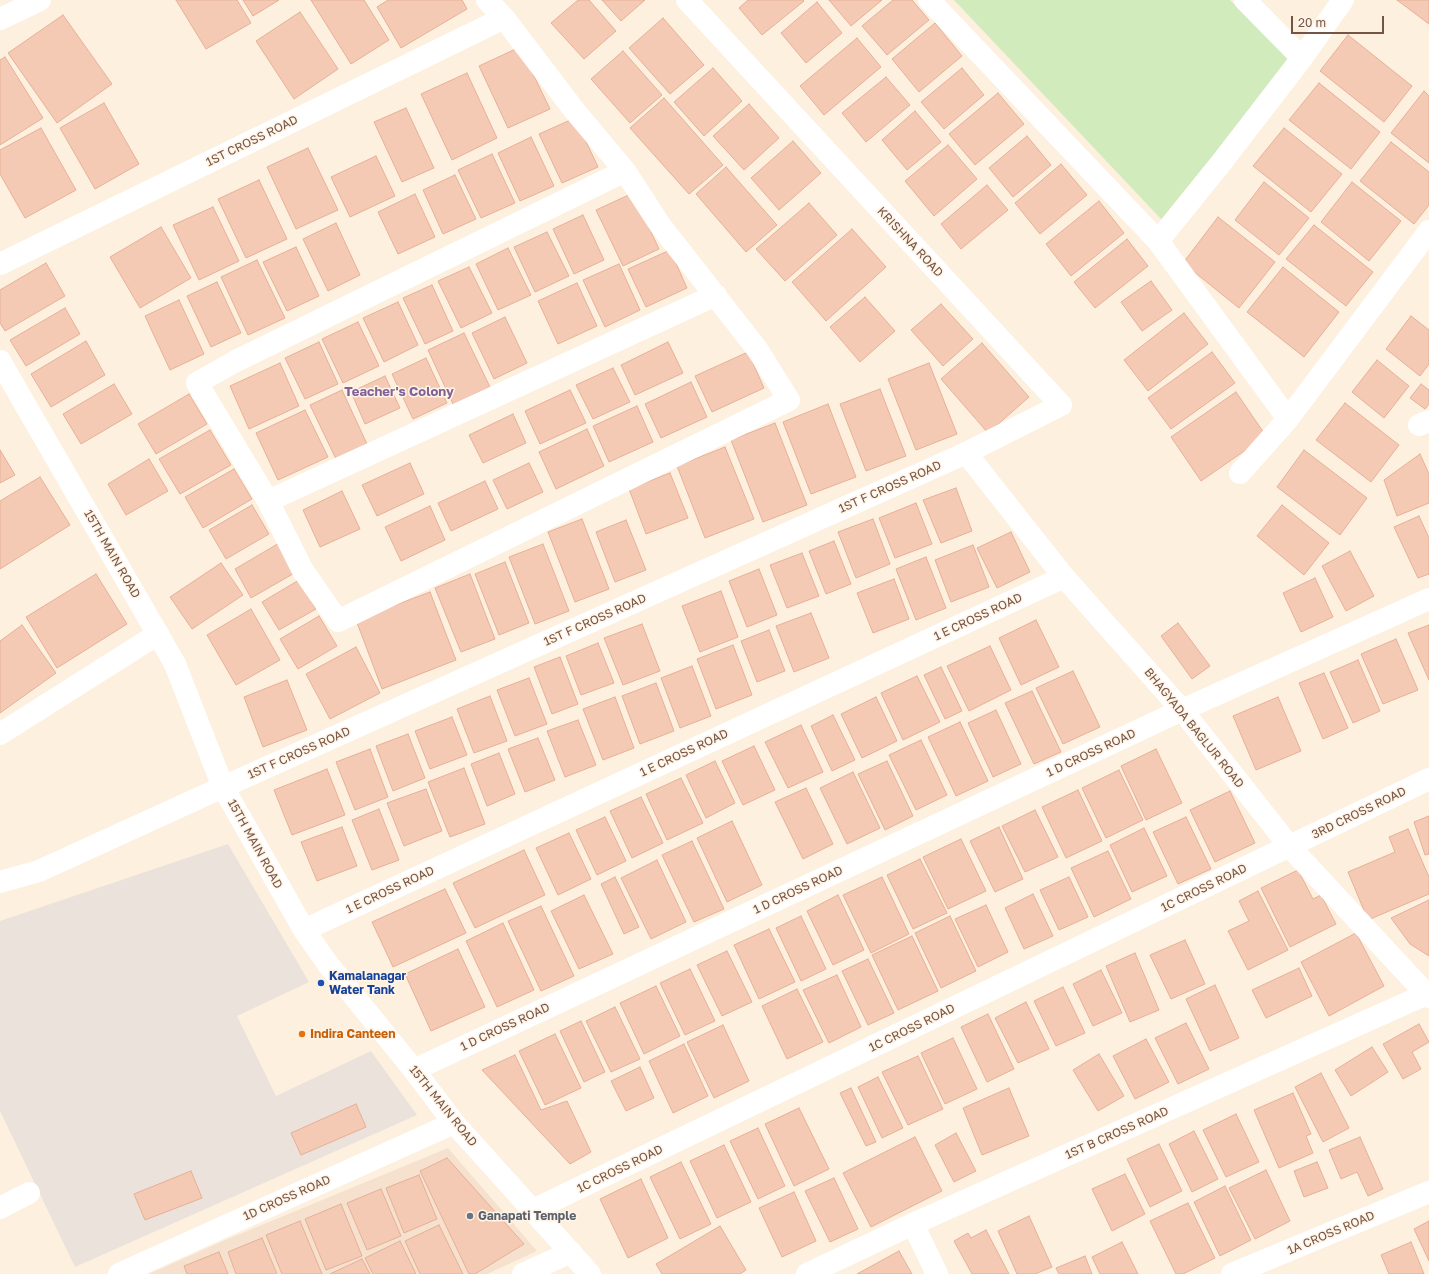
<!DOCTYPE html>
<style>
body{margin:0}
#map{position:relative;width:1429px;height:1274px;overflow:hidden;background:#fdf0df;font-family:"Golos Text",sans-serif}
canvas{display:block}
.scale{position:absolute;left:1291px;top:16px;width:93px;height:18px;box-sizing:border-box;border:2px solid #745446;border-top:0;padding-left:5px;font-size:12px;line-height:14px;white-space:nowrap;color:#745446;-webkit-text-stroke:3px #fff4e6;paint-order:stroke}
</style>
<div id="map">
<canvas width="1429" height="1274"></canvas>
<div class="scale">20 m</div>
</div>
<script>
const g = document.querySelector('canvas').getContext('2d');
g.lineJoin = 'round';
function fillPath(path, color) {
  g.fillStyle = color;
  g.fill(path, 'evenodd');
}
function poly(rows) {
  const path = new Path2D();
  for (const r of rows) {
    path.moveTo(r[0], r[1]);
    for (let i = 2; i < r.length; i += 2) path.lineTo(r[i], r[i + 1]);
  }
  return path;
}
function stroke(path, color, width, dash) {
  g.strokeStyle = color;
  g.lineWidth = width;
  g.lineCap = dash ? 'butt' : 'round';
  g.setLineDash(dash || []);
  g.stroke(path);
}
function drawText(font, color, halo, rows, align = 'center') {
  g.font = font + ' "Golos Text",sans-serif';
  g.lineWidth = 3;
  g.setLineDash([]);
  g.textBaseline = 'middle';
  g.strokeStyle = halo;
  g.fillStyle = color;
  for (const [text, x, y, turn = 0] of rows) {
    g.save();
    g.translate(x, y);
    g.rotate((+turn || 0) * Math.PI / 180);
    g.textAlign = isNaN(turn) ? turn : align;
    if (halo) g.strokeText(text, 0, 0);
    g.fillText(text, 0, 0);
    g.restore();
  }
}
fillPath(poly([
 [448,1148,537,1251,487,1274,149,1274,223,1241]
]), '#f5e1cd');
fillPath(poly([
 [228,844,309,982,237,1016,276,1096,371,1051,417,1115,75,1267,0,1111,0,921]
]), '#ebe2db');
fillPath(poly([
 [954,0,1230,0,1289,60,1162,220]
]), '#d2ebbd');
const building = poly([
 [176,0,237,0,251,23,206,49,176,0],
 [243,0,279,0,253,16,243,0],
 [311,0,364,0,389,40,351,64,311,0],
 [388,0,462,0,467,9,401,48,377,7,388,0],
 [578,0,589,0,616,31,584,59,551,23,578,0],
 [602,0,645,0,621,21,602,0],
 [748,0,803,0,804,1,762,35,739,8,748,0],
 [829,0,882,0,851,26,829,0],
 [893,0,912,0,929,20,887,55,862,26,893,0],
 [1397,0,1429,0,1429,24,1397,0],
 [817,2,842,33,806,63,781,33,817,2],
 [300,12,338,69,294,99,256,41,300,12],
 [63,15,112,84,57,123,8,53,63,15],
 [663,18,704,65,670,94,629,48,663,18],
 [935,23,962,56,919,92,892,59,935,23],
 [1348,35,1412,86,1384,122,1320,71,1348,35],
 [857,38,881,67,824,115,800,86,857,38],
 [520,47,550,109,508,128,479,66,520,47],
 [623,51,662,95,630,123,591,79,623,51],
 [5,57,43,118,0,145,0,60,5,57],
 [713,68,742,101,704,136,674,102,713,68],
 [962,68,984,95,944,129,921,102,962,68],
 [467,73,497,138,452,160,421,94,467,73],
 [886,77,910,105,866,142,842,113,886,77],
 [1319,83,1380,132,1351,169,1289,120,1319,83],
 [1424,91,1429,96,1429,163,1391,133,1424,91],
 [998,93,1024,124,975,165,949,134,998,93],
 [664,98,723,165,689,194,630,128,664,98],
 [104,103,139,164,95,189,60,128,104,103],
 [749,104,779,138,744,170,713,136,749,104],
 [406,108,434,168,402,182,374,122,406,108],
 [915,111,941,142,907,170,882,140,915,111],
 [575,118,598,167,562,183,539,134,575,118],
 [41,128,76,190,25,218,0,174,0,150,41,128],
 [1284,128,1342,174,1311,212,1253,166,1284,128],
 [1027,136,1051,165,1013,197,989,168,1027,136],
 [531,137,554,186,520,201,498,153,531,137],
 [793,141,821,173,779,210,751,178,793,141],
 [1391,142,1429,172,1429,205,1414,224,1360,181,1391,142],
 [948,145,977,179,934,216,905,181,948,145],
 [308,148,338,210,296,229,267,167,308,148],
 [492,154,515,203,481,218,458,170,492,154],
 [376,156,395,196,350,217,331,177,376,156],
 [1061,164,1087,195,1040,234,1015,203,1061,164],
 [726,167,777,225,746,252,696,194,726,167],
 [455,175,476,219,443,234,423,190,455,175],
 [259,180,287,239,246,258,218,199,259,180],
 [1264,182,1309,218,1279,255,1235,220,1264,182],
 [1352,182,1401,221,1369,261,1321,222,1352,182],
 [987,185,1008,210,961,249,941,224,987,185],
 [633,193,659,249,623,266,596,210,633,193],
 [415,194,435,237,398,254,378,212,415,194],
 [1099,201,1124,233,1071,276,1046,244,1099,201],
 [809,203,837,235,785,281,756,249,809,203],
 [213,207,239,261,199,280,173,225,213,207],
 [583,215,604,260,574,274,553,229,583,215],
 [1218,217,1275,262,1239,308,1183,263,1218,217],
 [336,223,360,275,328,291,303,239,336,223],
 [1314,225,1373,272,1346,306,1286,259,1314,225],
 [161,227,191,278,140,308,110,257,161,227],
 [852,229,886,267,826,321,792,282,852,229],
 [547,232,569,276,535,292,514,247,547,232],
 [1127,239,1148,266,1095,308,1074,282,1127,239],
 [296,247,319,296,287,311,263,262,296,247],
 [508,248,531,295,498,310,476,264,508,248],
 [670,250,687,288,646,307,628,269,670,250],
 [257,260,285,318,248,335,221,277,257,260],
 [46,263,65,296,5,331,0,323,0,290,46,263],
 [619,264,640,310,605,327,583,280,619,264],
 [469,267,492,313,461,328,438,281,469,267],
 [1283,267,1339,312,1304,357,1247,312,1283,267],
 [1151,281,1172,310,1142,331,1121,302,1151,281],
 [217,282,241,333,211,347,187,296,217,282],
 [577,283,597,326,558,344,538,301,577,283],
 [432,285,453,331,425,344,403,298,432,285],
 [865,297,895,331,860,362,830,327,865,297],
 [179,300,204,354,170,370,145,316,179,300],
 [398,302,418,345,384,362,363,318,398,302],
 [941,304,973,339,943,366,911,330,941,304],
 [65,308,80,334,26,366,10,340,65,308],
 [1184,313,1208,344,1148,391,1124,360,1184,313],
 [1411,316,1429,330,1429,364,1420,376,1386,349,1411,316],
 [505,317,527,363,494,379,472,333,505,317],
 [358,322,379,366,343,383,322,339,358,322],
 [464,333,490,387,453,404,428,350,464,333],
 [86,341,105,375,51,407,31,374,86,341],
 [319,342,338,384,305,399,285,358,319,342],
 [668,342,683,373,635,395,621,365,668,342],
 [982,343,1029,397,988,433,941,379,982,343],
 [748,352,764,388,712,412,695,376,748,352],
 [1212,352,1235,383,1171,429,1148,398,1212,352],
 [426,358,447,403,413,419,392,374,426,358],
 [1377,360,1409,386,1384,418,1352,392,1377,360],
 [280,363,299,406,249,429,230,386,280,363],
 [929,363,957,434,916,450,888,379,929,363],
 [613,368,630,402,593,419,576,385,613,368],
 [385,376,400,408,365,424,351,392,385,376],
 [691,382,707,417,661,438,645,404,691,382],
 [114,384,132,414,81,444,63,414,114,384],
 [1421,384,1429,390,1429,404,1425,409,1410,398,1421,384],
 [880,389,906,456,866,471,840,404,880,389],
 [342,390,367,444,336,459,310,405,342,390],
 [570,390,586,423,540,444,525,411,570,390],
 [1236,392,1266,436,1201,481,1171,437,1236,392],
 [189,394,207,424,156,454,138,424,189,394],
 [1345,403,1399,445,1371,482,1316,440,1345,403],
 [828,404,856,477,811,494,783,422,828,404],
 [637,406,653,442,609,462,593,426,637,406],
 [305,410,328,457,278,480,256,433,305,410],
 [513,414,526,443,483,463,469,435,513,414],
 [775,423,807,505,763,522,731,440,775,423],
 [587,429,604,466,556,489,539,452,587,429],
 [210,430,231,465,180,494,159,459,210,430],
 [725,447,754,519,705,538,677,466,725,447],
 [0,450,15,475,0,483,0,450],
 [1304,450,1367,498,1340,535,1277,487,1304,450],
 [1420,454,1429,474,1429,503,1397,516,1384,480,1420,454],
 [149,459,168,491,126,515,108,484,149,459],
 [410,463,424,494,377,516,362,485,410,463],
 [529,463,543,492,507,509,493,480,529,463],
 [234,469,252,499,203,528,185,497,234,469],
 [670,473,688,518,646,534,629,489,670,473],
 [40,477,70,525,0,569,0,501,40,477],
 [485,481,498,509,451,531,438,503,485,481],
 [956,488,972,531,941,543,923,500,956,488],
 [342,491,360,529,320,547,303,510,342,491],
 [916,503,932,544,895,558,879,518,916,503],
 [252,505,269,534,226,559,209,530,252,505],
 [1282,505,1329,543,1304,575,1257,536,1282,505],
 [430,506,445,540,401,561,385,527,430,506],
 [1419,516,1429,538,1429,574,1418,578,1394,527,1419,516],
 [582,519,609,589,575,602,548,532,582,519],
 [873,519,890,564,856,578,838,532,873,519],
 [626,520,646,570,615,582,596,532,626,520],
 [1011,532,1030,572,997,588,977,548,1011,532],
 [834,541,851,584,826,594,809,551,834,541],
 [281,542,298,571,251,598,235,569,281,542],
 [543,544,569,611,535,624,509,557,543,544],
 [973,545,989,587,951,602,935,560,973,545],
 [1350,551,1374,596,1346,611,1322,566,1350,551],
 [802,553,819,596,787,608,770,565,802,553],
 [926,557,946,608,916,620,896,569,926,557],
 [505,562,529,623,499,635,475,574,505,562],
 [221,563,243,595,192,629,170,597,221,563],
 [759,569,777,615,747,627,729,581,759,569],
 [96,574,127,624,57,668,26,617,96,574],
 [470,574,495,639,461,652,435,588,470,574],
 [1315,578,1333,617,1301,632,1283,593,1315,578],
 [894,579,909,619,873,633,857,593,894,579],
 [299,580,316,609,279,630,262,602,299,580],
 [721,591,738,637,700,652,682,606,721,591],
 [430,592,456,660,382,689,356,620,430,592],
 [251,609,280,660,236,685,207,635,251,609],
 [811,613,829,658,794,672,776,626,811,613],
 [319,616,337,646,298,669,280,639,319,616],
 [1036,620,1059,667,1021,685,999,638,1036,620],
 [1178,623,1210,666,1192,679,1161,636,1178,623],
 [642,624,660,671,623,685,604,638,642,624],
 [22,625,56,673,0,713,0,641,22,625],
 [1429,625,1429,680,1408,633,1429,625],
 [769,630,785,671,757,682,741,641,769,630],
 [1396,639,1418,690,1383,704,1361,654,1396,639],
 [598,643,614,683,581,695,566,656,598,643],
 [733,645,752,695,716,709,697,659,733,645],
 [990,646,1011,690,969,711,947,666,990,646],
 [356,647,380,693,330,719,306,674,356,647],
 [560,657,578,704,552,714,534,667,560,657],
 [1358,660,1380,711,1353,723,1330,672,1358,660],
 [692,666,711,716,680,728,661,678,692,666],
 [941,667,962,711,945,719,924,675,941,667],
 [1073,671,1100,727,1063,744,1036,688,1073,671],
 [1324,673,1348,728,1323,739,1299,683,1324,673],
 [917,676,940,722,903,740,881,693,917,676],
 [529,678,547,724,515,736,497,690,529,678],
 [287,680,307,730,263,747,244,697,287,680],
 [656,683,674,731,640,744,622,696,656,683],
 [1032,691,1061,752,1034,764,1005,703,1032,691],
 [490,696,507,741,474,753,457,709,490,696],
 [615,697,634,748,603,760,583,709,615,697],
 [876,697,897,741,862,758,841,714,876,697],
 [1278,697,1301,751,1256,770,1233,716,1278,697],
 [996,710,1021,764,993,777,968,723,996,710],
 [833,715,855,760,832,771,811,726,833,715],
 [452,717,467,755,430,769,415,731,452,717],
 [578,720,596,765,565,777,547,731,578,720],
 [960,722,988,781,956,796,928,737,960,722],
 [801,725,823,772,788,788,765,742,801,725],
 [408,734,425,778,393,791,376,746,408,734],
 [538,738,555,780,525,792,508,749,538,738],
 [921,740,947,795,916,810,889,755,921,740],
 [754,746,775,790,743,805,722,761,754,746],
 [370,749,388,797,355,810,336,762,370,749],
 [1156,749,1182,803,1146,820,1121,766,1156,749],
 [499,753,515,794,487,806,471,764,499,753],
 [715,761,735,803,706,818,686,775,715,761],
 [887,761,913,816,885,830,858,774,887,761],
 [464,768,485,824,450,837,428,782,464,768],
 [327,769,345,815,292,835,274,790,327,769],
 [1119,770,1143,820,1106,838,1082,788,1119,770],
 [853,772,880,828,847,844,820,788,853,772],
 [681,778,703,823,667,840,646,794,681,778],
 [806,788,833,844,803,859,775,802,806,788],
 [426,789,442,831,404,846,387,803,426,789],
 [1078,790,1102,841,1066,858,1042,807,1078,790],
 [1230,791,1255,843,1215,862,1190,810,1230,791],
 [641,797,663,843,632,858,610,811,641,797],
 [379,809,399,860,372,870,352,820,379,809],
 [1035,810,1058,857,1025,872,1002,826,1035,810],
 [1429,816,1429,854,1425,855,1414,822,1429,816],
 [605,817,626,861,597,875,576,830,605,817],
 [1186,817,1211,869,1178,884,1153,832,1186,817],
 [732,821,762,885,727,902,697,838,732,821],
 [342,827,357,866,317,881,301,842,342,827],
 [999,827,1023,879,995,892,970,841,999,827],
 [1144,828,1167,876,1132,892,1110,845,1144,828],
 [1408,829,1429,877,1429,894,1368,920,1348,872,1395,852,1389,837,1408,829],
 [569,833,591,879,558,895,536,848,569,833],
 [961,839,986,891,948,909,923,857,961,839],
 [692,841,724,909,694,922,662,855,692,841],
 [524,850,545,895,475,928,453,883,524,850],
 [1108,851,1131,899,1094,917,1071,868,1108,851],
 [920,859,947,913,913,929,887,875,920,859],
 [657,860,686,922,651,939,621,878,657,860],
 [1298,870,1313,899,1321,895,1336,924,1290,947,1261,888,1298,870],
 [615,877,639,927,624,934,601,884,615,877],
 [882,877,909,934,871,953,843,895,882,877],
 [1069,877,1088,917,1059,930,1040,890,1069,877],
 [445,889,466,933,393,967,372,922,445,889],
 [1258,891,1288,950,1248,970,1228,931,1249,921,1239,901,1258,891],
 [1033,894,1053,936,1024,949,1005,908,1033,894],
 [584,895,613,954,579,969,551,911,584,895],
 [838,895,864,950,833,965,807,911,838,895],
 [1429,900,1429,956,1410,944,1391,918,1429,900],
 [986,905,1008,952,978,967,955,919,986,905],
 [541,906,574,976,541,991,508,921,541,906],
 [801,916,826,969,801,981,776,928,801,916],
 [950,916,976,971,941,988,915,933,950,916],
 [503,923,534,990,497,1007,466,941,503,923],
 [769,929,795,982,759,999,734,945,769,929],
 [1356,933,1384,986,1329,1016,1301,962,1356,933],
 [912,936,938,991,898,1010,872,955,912,936],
 [1185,940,1205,984,1171,999,1150,955,1185,940],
 [458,949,485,1007,431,1031,405,974,458,949],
 [727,951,752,1002,722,1016,697,965,727,951],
 [1135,953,1159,1010,1130,1022,1106,966,1135,953],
 [868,959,894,1013,868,1025,842,971,868,959],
 [1299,968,1312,996,1266,1018,1252,990,1299,968],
 [690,969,715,1021,685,1035,660,983,690,969],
 [1101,970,1122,1013,1093,1026,1073,984,1101,970],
 [837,975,861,1027,829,1043,803,990,837,975],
 [1215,985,1239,1038,1210,1051,1186,999,1215,985],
 [656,986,680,1036,644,1054,620,1003,656,986],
 [1063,987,1085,1033,1056,1046,1034,1001,1063,987],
 [797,989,823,1042,787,1059,762,1006,797,989],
 [1026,1002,1049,1049,1018,1063,995,1018,1026,1002],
 [615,1007,640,1059,611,1072,586,1021,615,1007],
 [988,1014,1014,1069,987,1082,961,1027,988,1014],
 [581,1021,605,1072,584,1082,560,1031,581,1021],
 [1186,1023,1209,1069,1178,1084,1155,1038,1186,1023],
 [1419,1024,1429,1042,1412,1052,1421,1069,1403,1079,1383,1044,1419,1024],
 [723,1025,749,1081,714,1098,687,1042,723,1025],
 [555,1034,581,1088,545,1105,519,1051,555,1034],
 [953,1038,977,1089,945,1104,921,1053,953,1038],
 [1146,1039,1169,1082,1135,1099,1113,1056,1146,1039],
 [684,1044,708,1096,673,1113,649,1061,684,1044],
 [1372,1047,1388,1072,1351,1096,1335,1070,1372,1047],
 [1099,1054,1124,1096,1098,1111,1073,1070,1099,1054],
 [515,1055,541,1110,567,1101,591,1152,570,1164,482,1070,515,1055],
 [918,1056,943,1109,908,1125,882,1072,918,1056],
 [640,1067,654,1098,626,1111,611,1081,640,1067],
 [1321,1073,1349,1128,1323,1142,1295,1087,1321,1073],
 [878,1077,903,1128,882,1138,858,1087,878,1077],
 [851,1088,876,1142,866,1146,840,1093,851,1088],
 [1009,1088,1029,1136,982,1155,963,1108,1009,1088],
 [1293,1093,1311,1134,1306,1136,1313,1153,1279,1168,1254,1110,1293,1093],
 [356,1104,366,1127,301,1155,291,1133,356,1104],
 [799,1108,829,1169,794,1186,765,1124,799,1108],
 [1236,1114,1259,1162,1226,1177,1203,1130,1236,1114],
 [758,1128,785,1186,758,1199,730,1141,758,1128],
 [1194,1131,1218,1179,1192,1192,1169,1144,1194,1131],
 [956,1133,976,1171,954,1182,935,1145,956,1133],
 [915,1137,942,1191,871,1227,843,1173,915,1137],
 [1360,1137,1383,1189,1368,1196,1357,1172,1341,1179,1329,1150,1360,1137],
 [1159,1144,1182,1191,1150,1207,1127,1159,1159,1144],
 [724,1145,751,1202,717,1218,690,1161,724,1145],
 [447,1158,524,1244,475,1274,469,1274,420,1171,447,1158],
 [681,1162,711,1224,680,1239,650,1177,681,1162],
 [1317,1162,1328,1188,1304,1197,1294,1171,1317,1162],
 [1266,1170,1290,1221,1255,1239,1229,1188,1266,1170],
 [191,1171,202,1198,145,1220,134,1194,191,1171],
 [1125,1174,1145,1214,1112,1231,1092,1189,1125,1174],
 [419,1175,437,1219,404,1233,386,1188,419,1175],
 [834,1178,858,1229,830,1242,805,1191,834,1178],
 [641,1179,668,1238,628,1258,600,1199,641,1179],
 [1225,1186,1251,1240,1220,1256,1194,1202,1225,1186],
 [381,1189,401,1236,367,1250,347,1203,381,1189],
 [794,1192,816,1241,782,1257,759,1208,794,1192],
 [1188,1203,1215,1258,1183,1274,1176,1274,1150,1221,1188,1203],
 [341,1204,362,1256,326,1270,305,1219,341,1204],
 [1029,1216,1052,1267,1035,1274,1017,1274,998,1231,1029,1216],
 [300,1221,322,1274,282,1274,266,1235,300,1221],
 [1429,1221,1429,1261,1414,1229,1429,1221],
 [439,1225,463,1274,420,1274,405,1241,439,1225],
 [720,1226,746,1270,740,1274,662,1274,656,1264,720,1226],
 [986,1230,1009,1274,972,1274,954,1241,968,1233,971,1238,986,1230],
 [262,1238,277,1274,236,1274,228,1252,262,1238],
 [400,1241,416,1274,373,1274,365,1258,400,1241],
 [1122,1242,1138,1274,1100,1274,1092,1257,1122,1242],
 [1411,1242,1424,1274,1389,1274,1381,1255,1411,1242],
 [899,1251,912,1274,857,1274,899,1251],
 [219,1252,228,1274,187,1274,184,1266,219,1252],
 [1085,1256,1092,1274,1059,1274,1056,1268,1085,1256],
 [362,1259,370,1274,330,1274,362,1259]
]);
fillPath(building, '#f4cab5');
stroke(building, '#e7af95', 1);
stroke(poly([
 [487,0,504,18,574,110,625,171,660,225,757,349,789,400,338,621,302,569,268,501,197,383,236,361,625,171],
 [929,0,1158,241,1288,419,1429,231],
 [1245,0,1302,58],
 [0,19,40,0],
 [1158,241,1221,163,1302,58,1343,0],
 [0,264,504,18],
 [1419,425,1429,421],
 [966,453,1064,577,1182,710,1290,847,1429,997],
 [1240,473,1288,419],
 [268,501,716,295],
 [0,734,158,634],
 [0,882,39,871,223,787],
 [304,930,1064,577],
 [414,1070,1182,710,1429,599],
 [0,1208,29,1193],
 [533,1210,1429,779],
 [913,1224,937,1274],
 [119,1274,454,1123],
 [523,1274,571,1252],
 [807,1274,913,1224,1429,993],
 [1232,1274,1429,1192]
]), '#fff', 22);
stroke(poly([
 [0,361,175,664,223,787,304,930,327,963,414,1070,454,1123,590,1274],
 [223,787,966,453,1061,405,687,0]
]), '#fff', 22);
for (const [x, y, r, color] of [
 [321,983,4,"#1a4fb4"],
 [302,1034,4,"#e8710a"],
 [470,1216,4,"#6b7280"]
]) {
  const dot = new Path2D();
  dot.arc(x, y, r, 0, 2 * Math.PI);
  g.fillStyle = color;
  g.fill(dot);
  stroke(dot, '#fff4e6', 1.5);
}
drawText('12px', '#745446', '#fff4e6', [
 ["1ST CROSS ROAD",252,141,-26],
 ["KRISHNA ROAD",910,242,47],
 ["1ST F CROSS ROAD",890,487,-24],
 ["15TH MAIN ROAD",112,554,60],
 ["1 E CROSS ROAD",978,617,-25],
 ["1ST F CROSS ROAD",595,620,-24],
 ["BHAGYADA BAGLUR ROAD",1194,728,51],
 ["1ST F CROSS ROAD",299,753,-24],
 ["1 E CROSS ROAD",684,753,-25],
 ["1 D CROSS ROAD",1091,753,-25],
 ["3RD CROSS ROAD",1359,813,-26],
 ["15TH MAIN ROAD",255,844,61],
 ["1C CROSS ROAD",1204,888,-26],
 ["1 E CROSS ROAD",390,890,-25],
 ["1 D CROSS ROAD",798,890,-25],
 ["1 D CROSS ROAD",505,1027,-25],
 ["1C CROSS ROAD",912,1028,-26],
 ["15TH MAIN ROAD",443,1106,51],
 ["1ST B CROSS ROAD",1117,1133,-24],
 ["1C CROSS ROAD",620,1169,-26],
 ["1D CROSS ROAD",287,1198,-24],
 ["1A CROSS ROAD",1331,1233,-23]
]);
drawText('bold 12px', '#164399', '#fff4e6', [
 ["Kamalanagar",329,976],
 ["Water Tank",329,990]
], 'left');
drawText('bold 12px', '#c56008', '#fff4e6', [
 ["Indira Canteen",310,1034]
], 'left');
drawText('bold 12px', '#5b616d', '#fff4e6', [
 ["Ganapati Temple",478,1216]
], 'left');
drawText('bold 13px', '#826198', '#fff4e6', [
 ["Teacher's Colony",399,392]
]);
</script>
